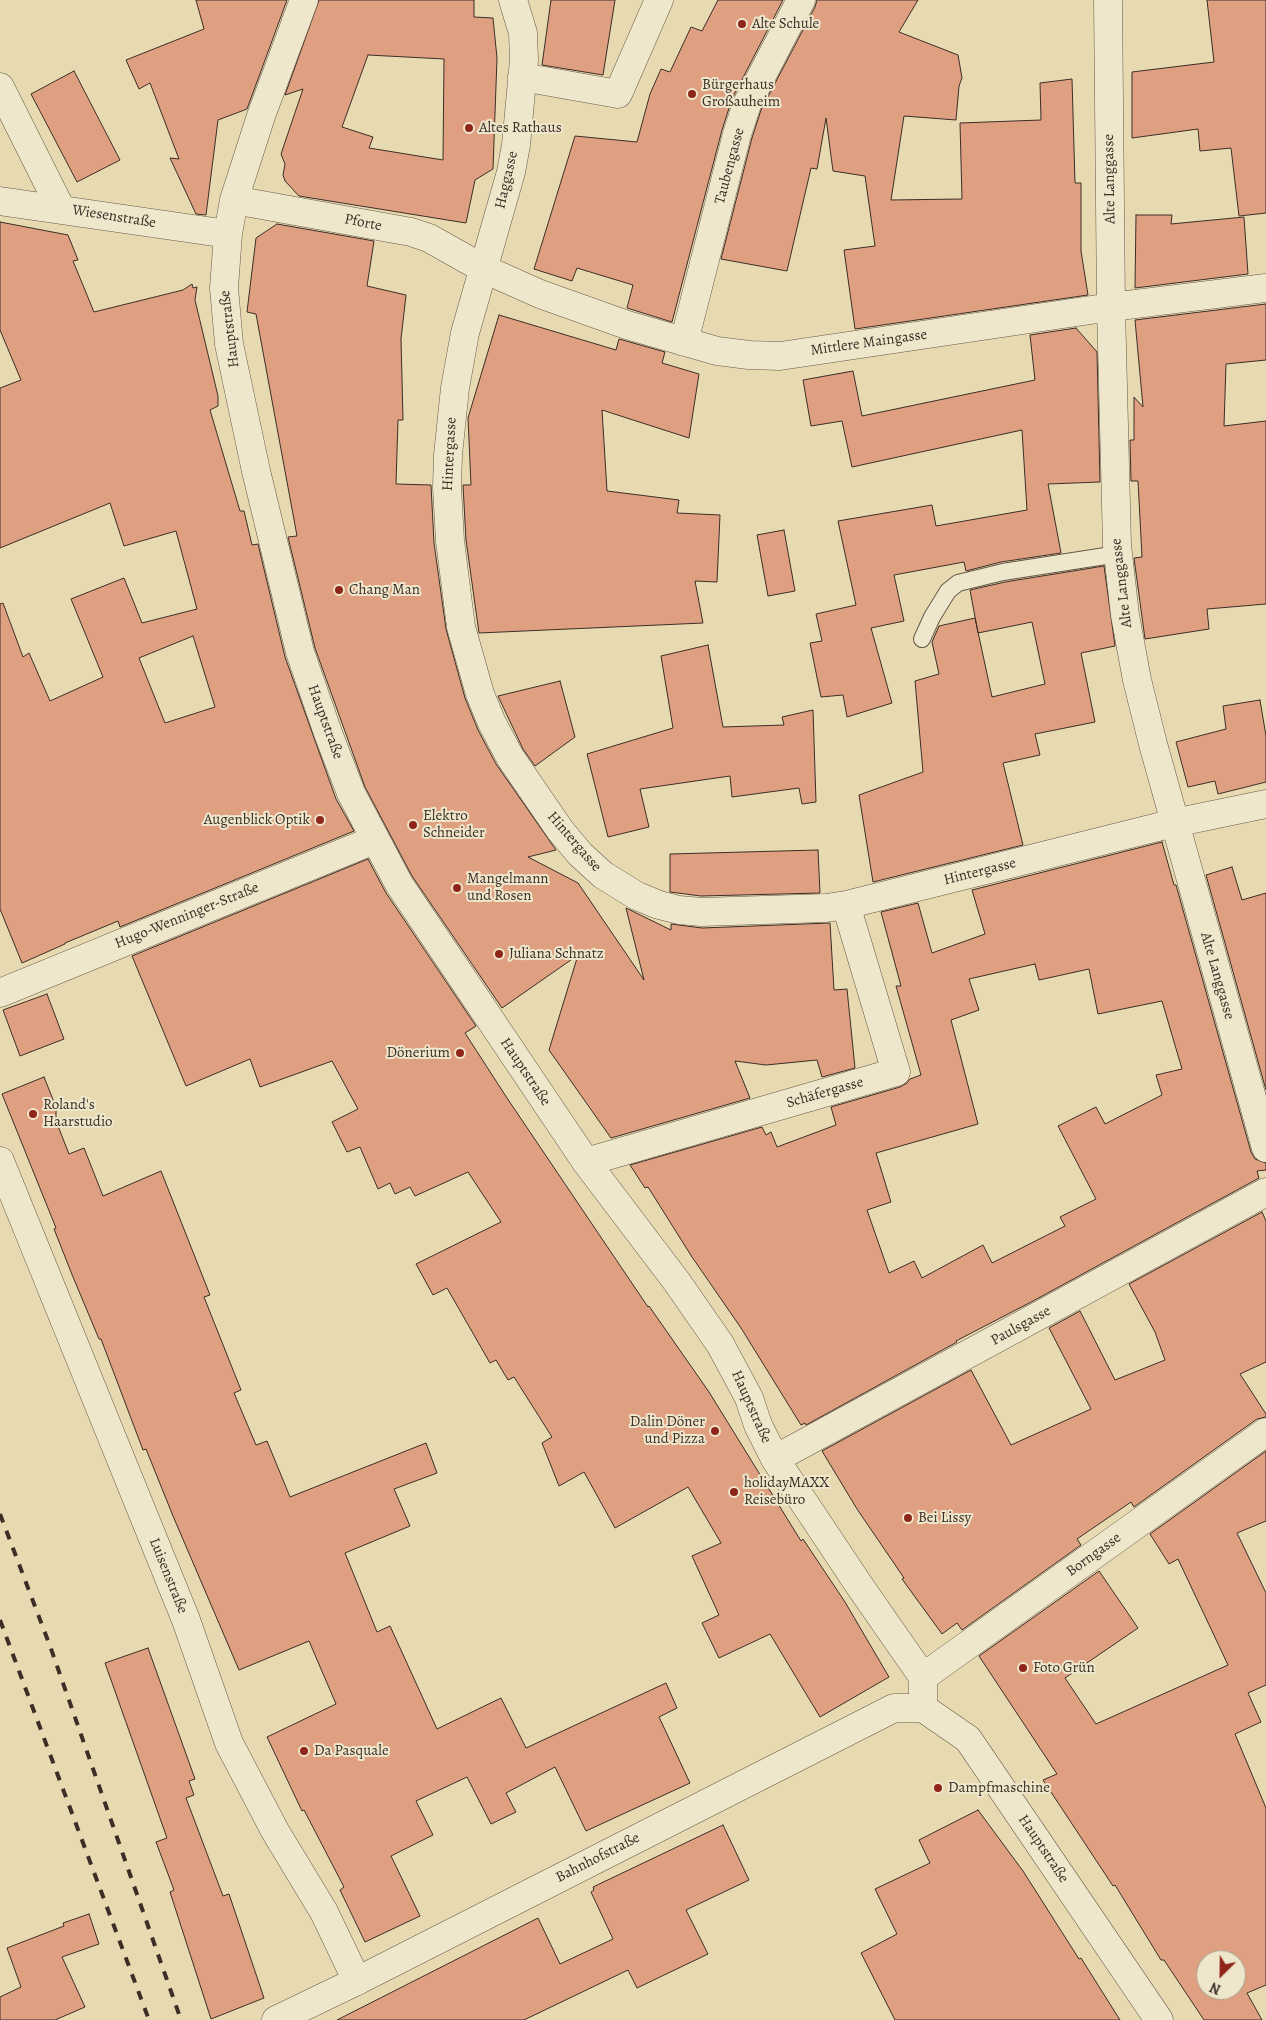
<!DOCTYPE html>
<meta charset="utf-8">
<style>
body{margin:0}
#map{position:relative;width:1266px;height:2020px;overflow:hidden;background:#e7dab1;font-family:Alegreya,serif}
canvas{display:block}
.north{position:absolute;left:1196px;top:1950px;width:50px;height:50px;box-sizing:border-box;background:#efe7cc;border:1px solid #a79d8a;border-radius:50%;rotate:203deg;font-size:14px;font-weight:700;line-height:20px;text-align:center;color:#3c2d26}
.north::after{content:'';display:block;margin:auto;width:18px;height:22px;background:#8f2418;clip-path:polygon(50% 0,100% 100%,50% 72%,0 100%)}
</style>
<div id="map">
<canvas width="1266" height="2020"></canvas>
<div class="north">N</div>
</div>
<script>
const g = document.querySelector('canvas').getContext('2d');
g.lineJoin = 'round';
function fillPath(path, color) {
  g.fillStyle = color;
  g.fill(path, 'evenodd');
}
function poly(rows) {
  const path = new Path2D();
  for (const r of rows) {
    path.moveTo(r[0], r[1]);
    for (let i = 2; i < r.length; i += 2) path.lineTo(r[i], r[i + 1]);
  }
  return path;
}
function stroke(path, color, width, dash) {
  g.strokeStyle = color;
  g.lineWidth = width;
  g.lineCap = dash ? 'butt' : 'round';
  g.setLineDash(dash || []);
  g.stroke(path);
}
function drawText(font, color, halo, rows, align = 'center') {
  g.font = font + ' Alegreya,serif';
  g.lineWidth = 4;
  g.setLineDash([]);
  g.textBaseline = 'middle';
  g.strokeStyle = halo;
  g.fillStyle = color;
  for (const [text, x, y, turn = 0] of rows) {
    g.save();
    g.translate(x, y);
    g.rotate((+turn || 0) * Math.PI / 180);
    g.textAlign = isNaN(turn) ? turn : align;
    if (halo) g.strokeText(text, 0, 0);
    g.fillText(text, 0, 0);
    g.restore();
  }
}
const building = poly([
 [196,0,287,0,247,109,218,120,206,215,196,214,170,158,179,159,150,83,139,89,126,60,204,29,196,0],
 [319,0,474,0,474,17,493,18,497,58,493,169,475,180,466,223,299,196,285,181,283,175,285,164,281,154,303,89,285,95,319,0],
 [368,55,444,59,443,160,369,148,373,137,342,127,368,55],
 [551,0,615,0,603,75,542,65,551,0],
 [718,0,783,0,732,99,722,130,672,322,627,308,633,285,577,268,572,281,534,269,575,136,637,142,650,94,661,69,670,72,691,27,702,31,718,0],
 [817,0,918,0,899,32,958,55,962,78,959,86,956,120,904,116,891,200,962,199,960,123,1041,120,1040,83,1072,79,1075,183,1081,183,1081,251,1088,295,855,329,844,250,875,246,865,176,833,171,826,118,817,169,811,168,787,271,721,259,752,138,761,110,815,7,817,0],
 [1207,0,1266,0,1266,213,1239,216,1231,148,1200,151,1198,129,1132,138,1132,72,1214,62,1207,0],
 [74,71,120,160,77,182,31,94,74,71],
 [1136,215,1172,215,1171,224,1244,217,1248,274,1135,288,1136,215],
 [0,222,68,235,78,260,73,261,94,312,183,290,192,284,193,288,197,287,195,300,218,396,218,406,210,410,240,511,244,511,252,545,258,544,285,657,336,799,354,831,120,927,118,921,65,943,65,944,22,963,0,909,0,604,3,603,23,657,29,653,50,701,103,677,71,599,124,578,142,623,197,609,176,531,124,546,110,503,0,548,0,388,21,380,0,330,0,222],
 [193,636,215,707,165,723,139,658,193,636],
 [277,224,374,241,367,286,406,295,401,339,403,420,398,420,396,484,431,485,434,543,446,629,465,698,478,730,496,764,556,850,528,857,578,883,644,980,626,908,671,930,671,924,702,928,830,923,834,990,847,989,855,1068,822,1077,817,1060,766,1065,735,1061,750,1098,611,1138,549,1050,578,955,502,1008,412,876,365,787,315,648,288,537,297,536,256,314,247,312,256,238,277,224],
 [1266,304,1266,360,1226,364,1224,426,1266,421,1266,604,1207,609,1209,629,1145,639,1134,558,1142,557,1138,481,1131,481,1130,440,1134,440,1134,397,1143,407,1135,320,1266,304],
 [499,315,616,350,619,339,665,352,662,363,699,374,689,438,602,410,607,491,679,500,677,513,720,515,717,582,695,581,703,623,479,633,466,540,463,485,471,485,468,418,499,315],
 [1076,328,1097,352,1100,482,1048,484,1061,553,1001,562,966,571,964,562,894,575,904,621,871,628,892,703,847,717,843,695,821,697,810,643,822,641,816,614,856,605,838,521,932,505,936,526,1027,510,1022,430,852,467,842,421,811,426,803,380,853,371,862,416,1035,380,1030,335,1076,328],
 [784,530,795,591,768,596,757,535,784,530],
 [1104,566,1115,646,1081,653,1095,722,1035,734,1040,755,1003,763,1023,845,873,882,859,795,923,772,915,681,939,674,932,642,939,626,975,618,992,697,1045,684,1032,622,978,633,970,590,1005,582,1104,566],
 [708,645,723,727,784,725,782,717,813,710,816,802,802,804,799,788,732,797,730,776,640,789,649,827,608,837,587,754,673,728,661,656,708,645],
 [560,681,575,737,535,766,523,749,498,696,560,681],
 [1260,700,1266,736,1266,782,1218,794,1215,781,1188,787,1176,742,1226,729,1223,706,1260,700],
 [1162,842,1174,885,1176,885,1251,1152,1255,1159,1266,1163,1266,1170,1257,1171,1259,1178,1033,1301,956,1341,957,1342,806,1425,805,1423,801,1425,741,1328,692,1257,648,1187,645,1188,630,1165,762,1127,766,1135,771,1132,777,1147,836,1125,831,1107,900,1087,907,1083,910,1079,921,1075,896,986,901,986,881,912,918,903,932,953,985,934,972,890,1162,842],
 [1035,964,1039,980,1089,969,1098,1014,1162,1001,1182,1069,1156,1075,1162,1095,1105,1124,1096,1107,1058,1126,1096,1199,1060,1217,1065,1226,992,1263,983,1245,922,1278,914,1261,889,1273,867,1210,891,1202,876,1153,978,1124,951,1020,979,1010,969,979,1035,964],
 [818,850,820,893,701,896,670,892,670,854,818,850],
 [368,859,386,893,476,1026,465,1033,507,1098,648,1307,649,1306,709,1392,801,1541,803,1539,845,1602,889,1677,820,1717,770,1634,719,1658,702,1623,719,1615,692,1556,721,1543,688,1487,615,1528,584,1472,559,1486,542,1443,552,1437,514,1377,508,1380,496,1360,490,1363,447,1288,433,1295,416,1264,501,1222,468,1172,415,1196,410,1187,395,1194,390,1183,378,1189,360,1147,347,1152,332,1122,358,1109,332,1061,260,1087,250,1059,186,1086,132,956,368,859],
 [1232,867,1242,900,1266,893,1266,1090,1206,875,1232,867],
 [47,994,64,1039,20,1056,3,1010,47,994],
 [44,1077,56,1107,56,1121,69,1154,84,1148,103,1196,161,1171,210,1295,204,1297,241,1390,234,1393,256,1445,267,1441,290,1497,426,1443,437,1473,394,1489,410,1526,345,1553,377,1632,390,1626,437,1729,501,1698,526,1748,666,1683,677,1708,659,1717,690,1783,586,1831,555,1767,506,1793,516,1812,491,1824,467,1777,416,1801,433,1835,391,1856,420,1916,365,1942,340,1890,344,1887,304,1810,302,1811,267,1737,336,1704,309,1641,239,1670,173,1516,146,1449,143,1450,101,1339,99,1339,73,1277,54,1229,56,1228,2,1094,44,1077],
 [1262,1212,1266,1221,1266,1362,1240,1374,1266,1414,1266,1417,1257,1419,1134,1507,1131,1502,1077,1539,1081,1545,962,1630,957,1623,942,1634,902,1579,904,1578,857,1509,822,1451,971,1370,1011,1445,1091,1409,1049,1328,1080,1311,1115,1380,1165,1360,1155,1332,1129,1284,1262,1212],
 [1266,1451,1266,1521,1237,1533,1266,1593,1266,1685,1248,1693,1261,1722,1235,1734,1266,1808,1266,1985,1247,1993,1262,2020,1204,2020,1164,1960,1161,1960,1115,1885,1113,1886,1043,1780,1057,1774,979,1656,1099,1571,1138,1628,1065,1678,1096,1724,1228,1665,1178,1559,1169,1564,1150,1534,1266,1451],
 [1206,1960,1236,1960,1236,1990,1206,1990,1206,1960],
 [148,1648,195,1779,189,1781,194,1795,186,1798,223,1896,229,1894,264,1998,211,2019,170,1892,174,1890,156,1842,167,1838,105,1663,148,1648],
 [978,1810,1023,1871,1079,1959,1081,1958,1120,2020,895,2020,861,1953,897,1934,875,1889,930,1863,919,1840,978,1810],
 [723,1825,749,1880,686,1910,708,1954,637,1988,628,1970,524,2020,337,2020,538,1918,560,1964,613,1939,591,1892,594,1890,593,1887,723,1825],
 [89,1914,99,1944,62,1957,85,2007,55,2020,0,2020,0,1997,21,1987,7,1948,64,1926,63,1923,89,1914]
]);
fillPath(building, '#dfa082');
stroke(building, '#3c2d26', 1);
const service = poly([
 [922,639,932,617,948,591,958,583,1003,572,1118,554]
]);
const minor = poly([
 [304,0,261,116,234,200,228,234,224,288,229,344,256,471,300,652,328,733,351,793,399,884,586,1162,677,1282,720,1344,749,1398,758,1425,775,1459,861,1588,923,1677,923,1708],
 [513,0,523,33,524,60,516,145,511,172,465,333,455,388,448,455,447,487,450,541,461,627,480,694,492,723,510,757,560,830,580,854,603,875,637,896,659,905,679,910,701,912,826,908,846,905,1174,823,1266,804],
 [1108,0,1111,307,1117,545,1125,615,1137,680,1153,744,1266,1148],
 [522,77,618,94,659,0],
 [0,87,61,209],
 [234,200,411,232,429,238,484,269,540,294,627,325,717,351,749,355,780,356,1111,307,1266,288],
 [0,201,228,234],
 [684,342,737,134,747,104,801,0],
 [0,993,374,840],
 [0,1161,186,1620,229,1743,275,1831,324,1912,357,1981],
 [586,1162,896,1072,846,905],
 [775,1459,1266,1192],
 [923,1677,1266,1432]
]);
const tertiary = poly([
 [276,2020,357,1981,894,1708,923,1708,968,1739,1159,2020]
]);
stroke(service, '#675849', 18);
stroke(minor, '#675849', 29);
stroke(tertiary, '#675849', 29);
stroke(service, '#efe7cc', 16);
stroke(minor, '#efe7cc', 28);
stroke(tertiary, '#efe7cc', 28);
stroke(poly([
 [0,1514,50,1646,181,2020],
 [0,1620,149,2020]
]), '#3c2d26', 4, [9, 9]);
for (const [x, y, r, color] of [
 [742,24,5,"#8f2418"],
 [692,94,5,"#8f2418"],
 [469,128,5,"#8f2418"],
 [339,590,5,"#8f2418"],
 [320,820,5,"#8f2418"],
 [413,825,5,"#8f2418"],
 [457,888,5,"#8f2418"],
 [499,954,5,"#8f2418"],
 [460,1053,5,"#8f2418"],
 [33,1114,5,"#8f2418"],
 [715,1431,5,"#8f2418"],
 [734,1492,5,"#8f2418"],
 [908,1518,5,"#8f2418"],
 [1023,1668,5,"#8f2418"],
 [304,1751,5,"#8f2418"],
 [938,1788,5,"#8f2418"]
]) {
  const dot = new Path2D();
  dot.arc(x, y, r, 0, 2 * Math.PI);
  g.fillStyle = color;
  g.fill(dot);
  stroke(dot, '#efe7cc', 2);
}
drawText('15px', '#3c2d26', '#efe7cc', [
 ["Alte Schule",752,24],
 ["Bürgerhaus",702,85],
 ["Großauheim",702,102],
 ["Altes Rathaus",479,128],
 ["Chang Man",349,590],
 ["Elektro",423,816],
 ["Schneider",423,833],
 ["Augenblick Optik",310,820,"right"],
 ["Mangelmann",467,879],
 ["und Rosen",467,896],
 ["Juliana Schnatz",509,954],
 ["Dönerium",450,1053,"right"],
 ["Roland's",43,1105],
 ["Haarstudio",43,1122],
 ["Dalin Döner",705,1422,"right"],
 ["und Pizza",705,1439,"right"],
 ["holidayMAXX",744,1483],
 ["Reisebüro",744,1500],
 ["Bei Lissy",918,1518],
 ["Foto Grün",1033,1668],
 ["Da Pasquale",314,1751],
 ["Dampfmaschine",948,1788]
], 'left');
drawText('15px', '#3c2d26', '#efe7cc', [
 ["Taubengasse",730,166,-75],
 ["Alte Langgasse",1110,179,-91],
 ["Haggasse",507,180,-77],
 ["Wiesenstraße",114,217,9],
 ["Pforte",363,223,11],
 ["Hauptstraße",230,329,-97],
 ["Mittlere Maingasse",869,343,-8],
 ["Hintergasse",450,454,-87],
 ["Alte Langgasse",1122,583,-97],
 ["Hauptstraße",325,722,70],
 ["Hintergasse",574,842,49],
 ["Hintergasse",980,872,-14],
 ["Hugo-Wenninger-Straße",187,916,-22],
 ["Alte Langgasse",1217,976,74],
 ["Hauptstraße",525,1072,56],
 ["Schäfergasse",825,1093,-16],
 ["Paulsgasse",1021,1326,-29],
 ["Hauptstraße",751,1407,66],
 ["Borngasse",1094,1555,-36],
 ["Luisenstraße",168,1576,68],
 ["Hauptstraße",1043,1849,56],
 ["Bahnhofstraße",598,1858,-27]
]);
</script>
